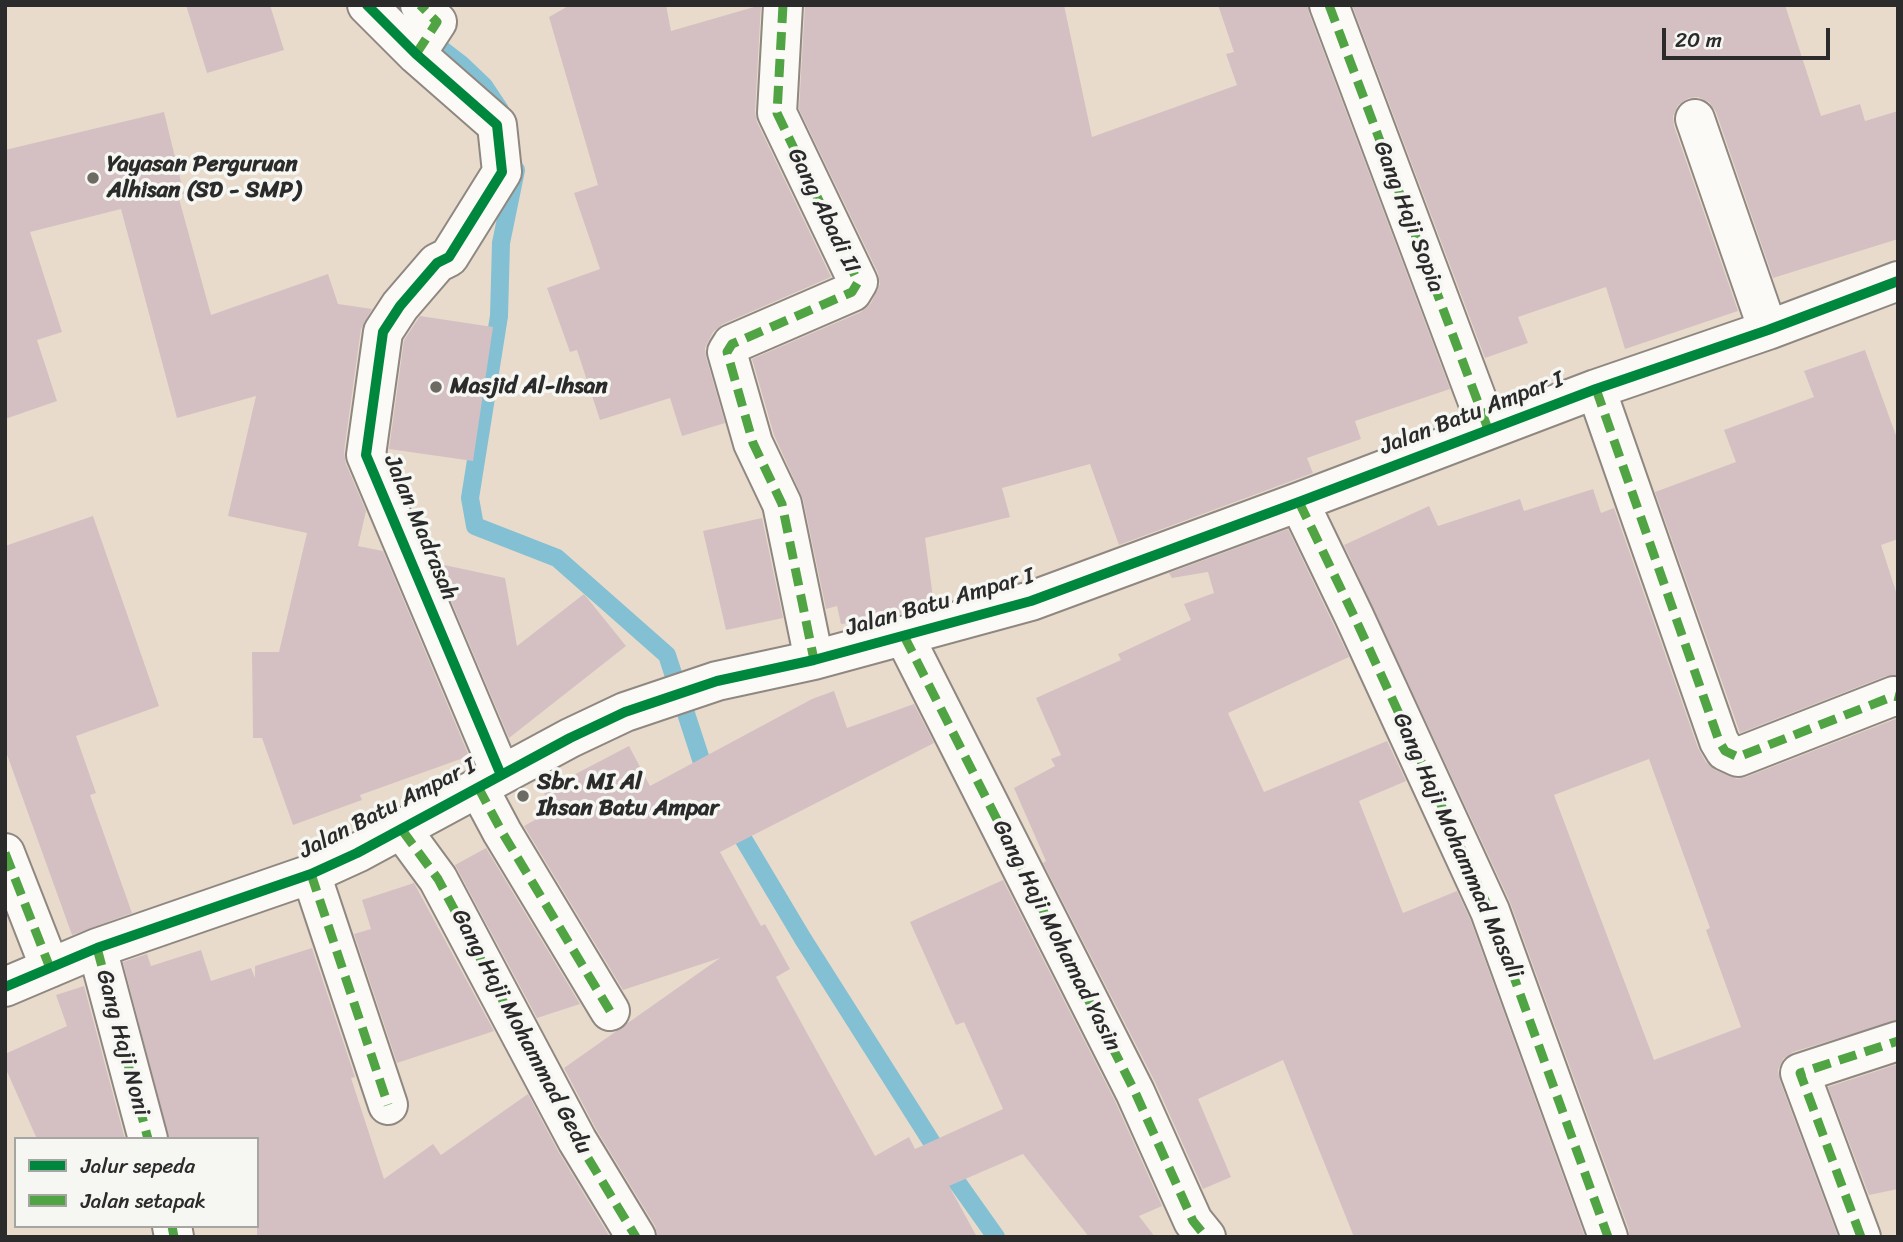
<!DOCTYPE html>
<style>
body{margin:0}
#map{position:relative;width:1903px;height:1242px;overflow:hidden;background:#e8dbcc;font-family:Sriracha,sans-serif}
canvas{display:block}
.frame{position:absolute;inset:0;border:7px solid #2b2b2b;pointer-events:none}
.legend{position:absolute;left:14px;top:1137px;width:245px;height:91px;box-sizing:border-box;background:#f6f6f2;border:2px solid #a5a5a2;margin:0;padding:9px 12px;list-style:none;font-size:21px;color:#2b2b2b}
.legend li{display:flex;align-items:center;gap:14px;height:35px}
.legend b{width:35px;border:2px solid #a5a5a2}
.scale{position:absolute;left:1662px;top:28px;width:168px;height:32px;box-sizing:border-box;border:4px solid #2b2b2b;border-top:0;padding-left:9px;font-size:21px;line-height:24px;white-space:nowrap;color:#2b2b2b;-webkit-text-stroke:5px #f6f6f2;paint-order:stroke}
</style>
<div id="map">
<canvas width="1903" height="1242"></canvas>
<div class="frame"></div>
<ul class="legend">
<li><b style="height:9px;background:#00873e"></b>Jalur sepeda</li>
<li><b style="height:9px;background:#51a443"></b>Jalan setapak</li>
</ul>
<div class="scale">20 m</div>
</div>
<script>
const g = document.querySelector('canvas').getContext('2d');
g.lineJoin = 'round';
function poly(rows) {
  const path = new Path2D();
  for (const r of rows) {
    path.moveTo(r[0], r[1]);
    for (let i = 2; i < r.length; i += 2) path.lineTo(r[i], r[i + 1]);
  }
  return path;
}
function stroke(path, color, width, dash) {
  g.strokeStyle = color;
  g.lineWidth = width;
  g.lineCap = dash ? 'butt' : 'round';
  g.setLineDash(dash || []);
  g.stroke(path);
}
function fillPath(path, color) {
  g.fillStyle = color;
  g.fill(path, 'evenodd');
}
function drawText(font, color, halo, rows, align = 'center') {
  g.font = font + ' Sriracha,sans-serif';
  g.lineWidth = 7;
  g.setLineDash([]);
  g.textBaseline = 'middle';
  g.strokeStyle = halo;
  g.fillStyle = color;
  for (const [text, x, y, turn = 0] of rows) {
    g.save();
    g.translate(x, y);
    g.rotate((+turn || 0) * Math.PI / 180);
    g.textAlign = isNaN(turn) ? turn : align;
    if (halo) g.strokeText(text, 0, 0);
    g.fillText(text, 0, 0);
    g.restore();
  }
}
stroke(poly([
 [423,35,462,65,484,86,500,110],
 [516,170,501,243,499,316,470,498,475,526,557,558,667,655,708,781],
 [732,820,803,939,957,1182,996,1237]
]), '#83c0d3', 18);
fillPath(poly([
 [186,5,270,5,284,50,207,73],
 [570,5,666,5,671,31,761,5,755,112,757,122,831,277,723,324,713,332,705,348,706,357,725,423,682,436,670,398,600,420,577,350,570,352,547,288,600,269,574,193,598,185,549,17],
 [805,5,1064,5,1092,137,1237,85,1226,54,1234,52,1218,5,1308,5,1309,13,1450,389,1355,421,1361,439,1307,458,1313,473,1119,545,1090,464,1002,488,1010,517,925,538,934,605,885,618,841,624,837,606,826,609,803,499,774,435,752,359,861,312,871,303,880,284,878,273,799,109],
 [1352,5,1785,5,1821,116,1860,104,1865,121,1898,111,1898,239,1773,278,1716,112,1709,102,1698,97,1689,98,1678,105,1673,116,1674,126,1738,311,1625,349,1606,287,1518,317,1528,343,1485,358],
 [164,112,184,194,178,195,211,315,328,274,338,304,372,309,361,329,344,452,346,464,366,511,358,546,383,551,469,756,360,795,362,800,293,825,262,738,253,738,252,652,279,652,307,533,228,516,256,396,177,418,121,209,30,232,62,332,37,340,57,401,5,419,5,150],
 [420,316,493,327,473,461,389,449,404,340],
 [1865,350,1898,441,1898,539,1881,545,1898,598,1898,675,1886,676,1740,733,1655,492,1736,462,1724,430,1814,397,1804,371],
 [1593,489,1601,513,1614,508,1698,748,1706,762,1715,770,1737,779,1746,777,1898,718,1898,1020,1793,1052,1783,1059,1778,1070,1780,1081,1838,1237,1629,1237,1629,1230,1510,902,1344,545,1429,506,1438,526,1520,499,1524,511],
 [1649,759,1710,928,1706,930,1741,1027,1654,1060,1554,795],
 [93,516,159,706,76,736,96,793,90,795,132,913,72,935,5,749,5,546],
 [762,518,783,618,726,630,703,531],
 [1288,529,1349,657,1228,713,1264,792,1387,741,1406,781,1359,801,1403,913,1457,891,1470,919,1585,1237,1354,1237,1283,1060,1198,1099,1231,1177,1203,1189,1155,1082,1043,863,1046,861,1014,788,1055,766,1051,759,1061,755,1036,698,1121,660,1118,654,1191,620,1184,604,1214,593,1208,572,1172,578,1169,573],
 [435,563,505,578,517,646,584,594,626,646,509,738],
 [834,691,847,728,914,704,934,743,720,852,761,926,765,924,790,969,776,977,875,1156,909,1137,915,1149,1003,1109,964,1022,956,1025,910,922,1003,880,1115,1101,1162,1206,1139,1216,1155,1237,1089,1237,1023,1154,949,1186,977,1237,658,1237,655,1226,596,1129,564,1068,720,958,623,990,524,826,553,810,543,791,629,746,650,786,812,699],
 [486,848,580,1004,537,1018,455,865],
 [414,883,494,1031,397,1063,354,934,371,929,362,900],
 [312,948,355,1077,351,1078,384,1179,433,1144,441,1155,528,1094,558,1151,610,1237,257,1237,257,1139,169,1139,123,962,147,954,151,966,201,950,211,981,251,968,255,978,255,966],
 [84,986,125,1139,37,1139,5,1067,5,1054,67,1026,56,995],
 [1898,1064,1898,1189,1869,1195,1828,1087]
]), '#d4c0c2');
const minor = poly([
 [367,5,416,54,497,125,502,172,449,257,437,263,400,306,383,332,366,455,501,775],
 [783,5,777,113,858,282,852,292,732,344,727,352,753,443,782,504,814,660],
 [1329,5,1488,429],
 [416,54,437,22,420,5],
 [1695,119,1768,330],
 [1596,389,1719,741,1725,751,1738,757,1894,696,1898,697],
 [1299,502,1354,616,1490,911,1608,1237],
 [904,636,1135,1092,1193,1221,1206,1237],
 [478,787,502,832,610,1011],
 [402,830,438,879,577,1140,636,1237],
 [5,853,50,968],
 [311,874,388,1105],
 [97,948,148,1139],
 [5,987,97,948,311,874,357,853,570,738,625,712,717,681,814,660,1031,601,1299,502,1596,389,1768,330,1898,281],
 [172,1226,174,1237],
 [1861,1237,1800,1073,1898,1041]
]);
stroke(minor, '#8f8881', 42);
stroke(minor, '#fcfaf7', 38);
stroke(poly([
 [783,5,777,113,858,282,852,292,732,344,727,352,753,443,782,504,814,660],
 [1329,5,1488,429],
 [416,54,437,22,420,5],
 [1596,389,1719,741,1725,751,1738,757,1894,696,1898,697],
 [1299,502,1354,616,1490,911,1608,1237],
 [904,636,1135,1092,1193,1221,1206,1237],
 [478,787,502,832,610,1011],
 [402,830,438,879,577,1140,636,1237],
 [5,853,50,968],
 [311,874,388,1105],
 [97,948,148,1139],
 [172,1226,174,1237],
 [1861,1237,1800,1073,1898,1041]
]), '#51a443', 9, [18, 9]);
stroke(poly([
 [367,5,416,54,497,125,502,172,449,257,437,263,400,306,383,332,366,455,501,775],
 [5,987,97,948,311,874,357,853,570,738,625,712,717,681,814,660,1031,601,1299,502,1596,389,1768,330,1898,281]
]), '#00873e', 10);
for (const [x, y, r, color] of [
 [93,178,7,"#6d6963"],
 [436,387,7,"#6d6963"],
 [523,796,7,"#6d6963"]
]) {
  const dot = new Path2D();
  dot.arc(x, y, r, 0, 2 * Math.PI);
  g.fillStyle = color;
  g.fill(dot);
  stroke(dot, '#f6f6f2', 2.5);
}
drawText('bold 23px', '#2b2b2b', '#f6f6f2', [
 ["Yayasan Perguruan",107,165],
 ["Alhisan (SD - SMP)",107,191],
 ["Masjid Al-Ihsan",450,387],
 ["Sbr. MI Al",537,783],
 ["Ihsan Batu Ampar",537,809]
], 'left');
drawText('23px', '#2b2b2b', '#f6f6f2', [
 ["Gang Abadi II",823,211,64],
 ["Gang Haji Sopia",1408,217,69],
 ["Jalan Batu Ampar I",1472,414,-21],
 ["Jalan Madrasah",420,528,67],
 ["Jalan Batu Ampar I",940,603,-16],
 ["Jalan Batu Ampar I",388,809,-27],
 ["Gang Haji Mohammad Masali",1457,846,66],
 ["Gang Haji Mohamad Yasin",1056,936,63],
 ["Gang Haji Mohammad Gedu",521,1032,62],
 ["Gang Haji Noni",122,1043,75]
]);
</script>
